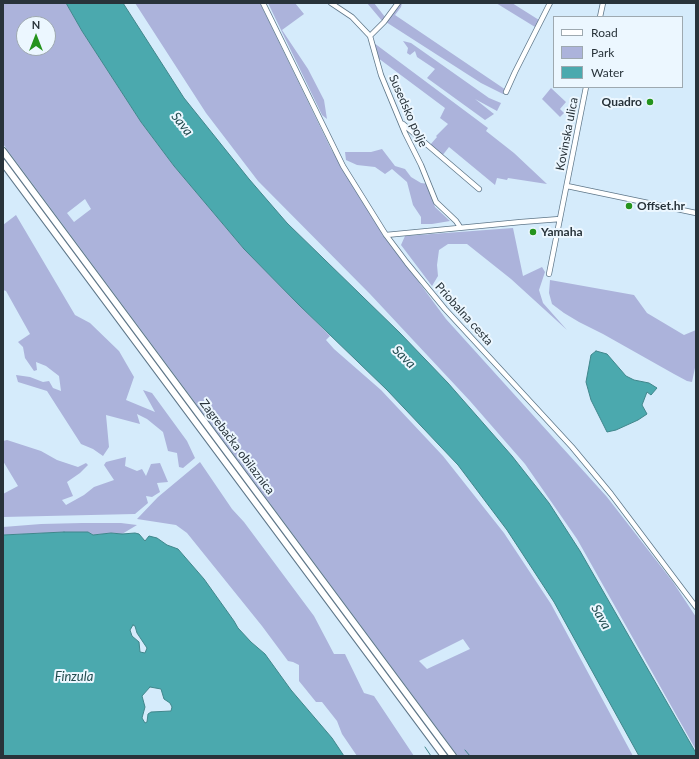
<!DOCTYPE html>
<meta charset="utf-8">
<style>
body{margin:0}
#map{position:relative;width:699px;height:759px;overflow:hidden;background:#d5ebfb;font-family:Lato,sans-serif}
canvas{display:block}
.frame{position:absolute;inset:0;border:4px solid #28333a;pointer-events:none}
.legend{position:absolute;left:553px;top:16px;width:130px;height:72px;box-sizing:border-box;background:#ecf7ff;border:1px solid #9ea9b0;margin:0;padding:5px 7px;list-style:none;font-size:12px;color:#28333a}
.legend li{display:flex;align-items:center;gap:8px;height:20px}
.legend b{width:20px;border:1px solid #9ea9b0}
.north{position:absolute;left:16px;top:16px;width:40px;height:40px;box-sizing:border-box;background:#ecf7ff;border:1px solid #9ea9b0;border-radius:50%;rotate:0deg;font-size:11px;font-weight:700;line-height:16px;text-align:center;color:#28333a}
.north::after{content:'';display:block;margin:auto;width:14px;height:18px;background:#24931d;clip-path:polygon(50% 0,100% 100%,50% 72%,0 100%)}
</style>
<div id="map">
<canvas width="699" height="759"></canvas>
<div class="frame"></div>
<ul class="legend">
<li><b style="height:5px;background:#fff"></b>Road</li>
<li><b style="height:11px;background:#acb3db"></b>Park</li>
<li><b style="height:11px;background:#4ba9ae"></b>Water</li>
</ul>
<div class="north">N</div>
</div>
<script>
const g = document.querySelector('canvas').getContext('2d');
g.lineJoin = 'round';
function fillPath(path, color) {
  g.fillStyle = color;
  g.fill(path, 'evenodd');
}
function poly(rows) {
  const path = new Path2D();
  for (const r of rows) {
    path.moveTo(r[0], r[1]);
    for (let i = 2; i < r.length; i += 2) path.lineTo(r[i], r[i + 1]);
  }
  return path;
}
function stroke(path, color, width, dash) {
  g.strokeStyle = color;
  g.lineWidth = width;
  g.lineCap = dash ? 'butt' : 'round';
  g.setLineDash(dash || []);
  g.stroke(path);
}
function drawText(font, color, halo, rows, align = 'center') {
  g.font = font + ' Lato,sans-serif';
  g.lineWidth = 4;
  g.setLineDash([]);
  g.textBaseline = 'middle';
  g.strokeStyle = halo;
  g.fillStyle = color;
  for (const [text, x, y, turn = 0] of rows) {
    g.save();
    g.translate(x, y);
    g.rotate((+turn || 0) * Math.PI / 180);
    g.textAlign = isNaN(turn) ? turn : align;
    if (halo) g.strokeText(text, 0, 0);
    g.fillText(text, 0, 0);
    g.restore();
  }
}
fillPath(poly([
 [3,3,66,3,82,31,141,122,174,166,244,249,330,336,326,340,334,349,381,390,443,456,504,533,551,604,633,756,458,756,3,144],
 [24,24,48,24,48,48,24,48],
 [85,199,91,209,74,222,67,213],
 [463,639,470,649,427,669,419,661],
 [135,3,260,3,331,149,382,232,446,319,607,497,673,582,696,617,696,750,577,539,525,464,470,401,370,294,258,181,206,113],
 [268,3,295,3,304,14,282,30,308,69,324,100,327,119,322,115],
 [367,3,374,3,385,17,383,22],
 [396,3,402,3,401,7,395,15,506,90,503,94,481,83,386,22],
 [496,3,512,3,539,20,535,27],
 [403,41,411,43,489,98,501,103,497,111,475,99,494,114,485,120,427,78,435,69,417,57,415,51,410,55,407,53,408,48],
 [374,43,488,128,486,131,514,153,547,184,508,178,507,180,497,178,495,185,449,147,442,156,430,145,437,137,436,136,448,124,440,118,445,108,378,58],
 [551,88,566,102,560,109,564,113,560,117,542,99],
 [382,149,395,166,405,169,411,177,421,183,429,184,435,207,450,221,432,224,421,224,421,217,413,205,407,182,392,169,385,174,375,167,357,165,346,160,345,152,371,152],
 [16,215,75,315,90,323,119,351,134,377,126,400,155,412,143,390,152,393,187,441,195,458,183,468,179,467,177,453,168,451,163,432,147,419,137,414,140,424,106,415,109,447,103,456,93,449,81,444,47,391,18,382,16,375,30,377,43,382,49,381,53,388,61,391,59,376,46,366,36,362,37,370,34,371,25,358,23,347,18,342,30,334,6,291,3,290,3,225],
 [513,228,523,276,542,267,545,272,539,290,543,303,567,330,511,279,467,244,448,244,439,250,437,265,438,276,432,286,401,245,405,236],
 [550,280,634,295,647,313,684,335,696,330,696,363,692,382,687,381,674,374,603,334,579,322,564,313,552,304,549,293],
 [7,440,41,451,57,460,78,467,86,463,88,465,80,473,67,482,73,496,62,500,66,505,84,495,94,487,114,480,104,465,106,462,126,457,125,466,137,471,142,469,146,476,151,464,160,463,168,482,157,483,160,492,152,497,146,496,148,503,135,514,3,517,3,494,18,486,3,461,3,441],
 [200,462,232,509,244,522,314,616,334,654,345,654,364,693,374,696,414,756,357,756,342,734,337,721,322,702,316,702,299,681,299,665,293,662,288,661,262,626,187,533,176,525,137,519,158,497],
 [82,523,121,523,137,525,122,534,111,533,93,535,88,532,65,532,3,535,3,527,41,524]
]), '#acb3db');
const water = poly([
 [66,3,123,3,184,98,249,179,287,223,400,333,448,383,512,456,549,503,580,551,696,753,696,756,639,756,554,602,507,530,458,465,387,390,299,305,244,249,174,166,141,122,82,31,66,3],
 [596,351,607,354,626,376,634,380,649,383,657,388,651,395,647,392,642,405,647,414,638,420,616,430,607,432,591,400,586,382,591,355,596,351],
 [64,532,88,532,93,535,111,533,122,534,135,533,139,534,145,541,149,536,157,538,167,545,178,549,204,579,234,621,238,628,251,642,265,654,291,690,332,738,344,756,3,756,3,535,64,532],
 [133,625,135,626,137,633,147,648,145,653,140,652,139,642,132,636,130,630,133,625],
 [150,687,161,689,164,699,170,703,172,707,171,711,151,712,148,714,147,722,145,723,142,718,145,707,142,696,150,687]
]);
fillPath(water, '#4ba9ae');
stroke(water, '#40868b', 1);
stroke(poly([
 [425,747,431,756],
 [465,750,470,756]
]), '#40868b', 1);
const minor = poly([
 [263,3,343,166,386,235,407,263,445,309,572,447,611,494,696,607],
 [331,3,352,17,370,36,381,75,405,133,421,165,436,202,456,221,460,227],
 [600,17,603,3],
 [370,36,384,22,398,3],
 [506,92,515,72,550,3],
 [403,124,479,189],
 [567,186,696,213],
 [386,235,521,222,560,219],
 [549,274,586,87]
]);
const highway = poly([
 [3,151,453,756],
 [3,163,444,756]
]);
stroke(minor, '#5f7789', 6);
stroke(highway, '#5f7789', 8);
stroke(minor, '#fff', 4.5);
stroke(highway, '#fff', 6);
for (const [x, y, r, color] of [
 [650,102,4,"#24931d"],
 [629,206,4,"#24931d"],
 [533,232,4,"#24931d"]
]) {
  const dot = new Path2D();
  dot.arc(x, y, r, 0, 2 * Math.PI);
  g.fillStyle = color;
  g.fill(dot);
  stroke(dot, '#ecf7ff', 1.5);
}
drawText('bold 12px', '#28333a', '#ecf7ff', [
 ["Quadro",642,102,"right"],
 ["Offset.hr",637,206],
 ["Yamaha",541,232]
], 'left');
drawText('12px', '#28333a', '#ecf7ff', [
 ["Susedsko polje",408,111,66],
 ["Kovinska ulica",567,134,-79],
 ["Priobalna cesta",464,314,48],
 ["Zagrebačka obilaznica",237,447,53]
]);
drawText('italic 13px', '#224c4f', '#ecf7ff', [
 ["Sava",182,124,52],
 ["Sava",404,357,44],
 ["Sava",601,617,61],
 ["Finzula",74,677]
]);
</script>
